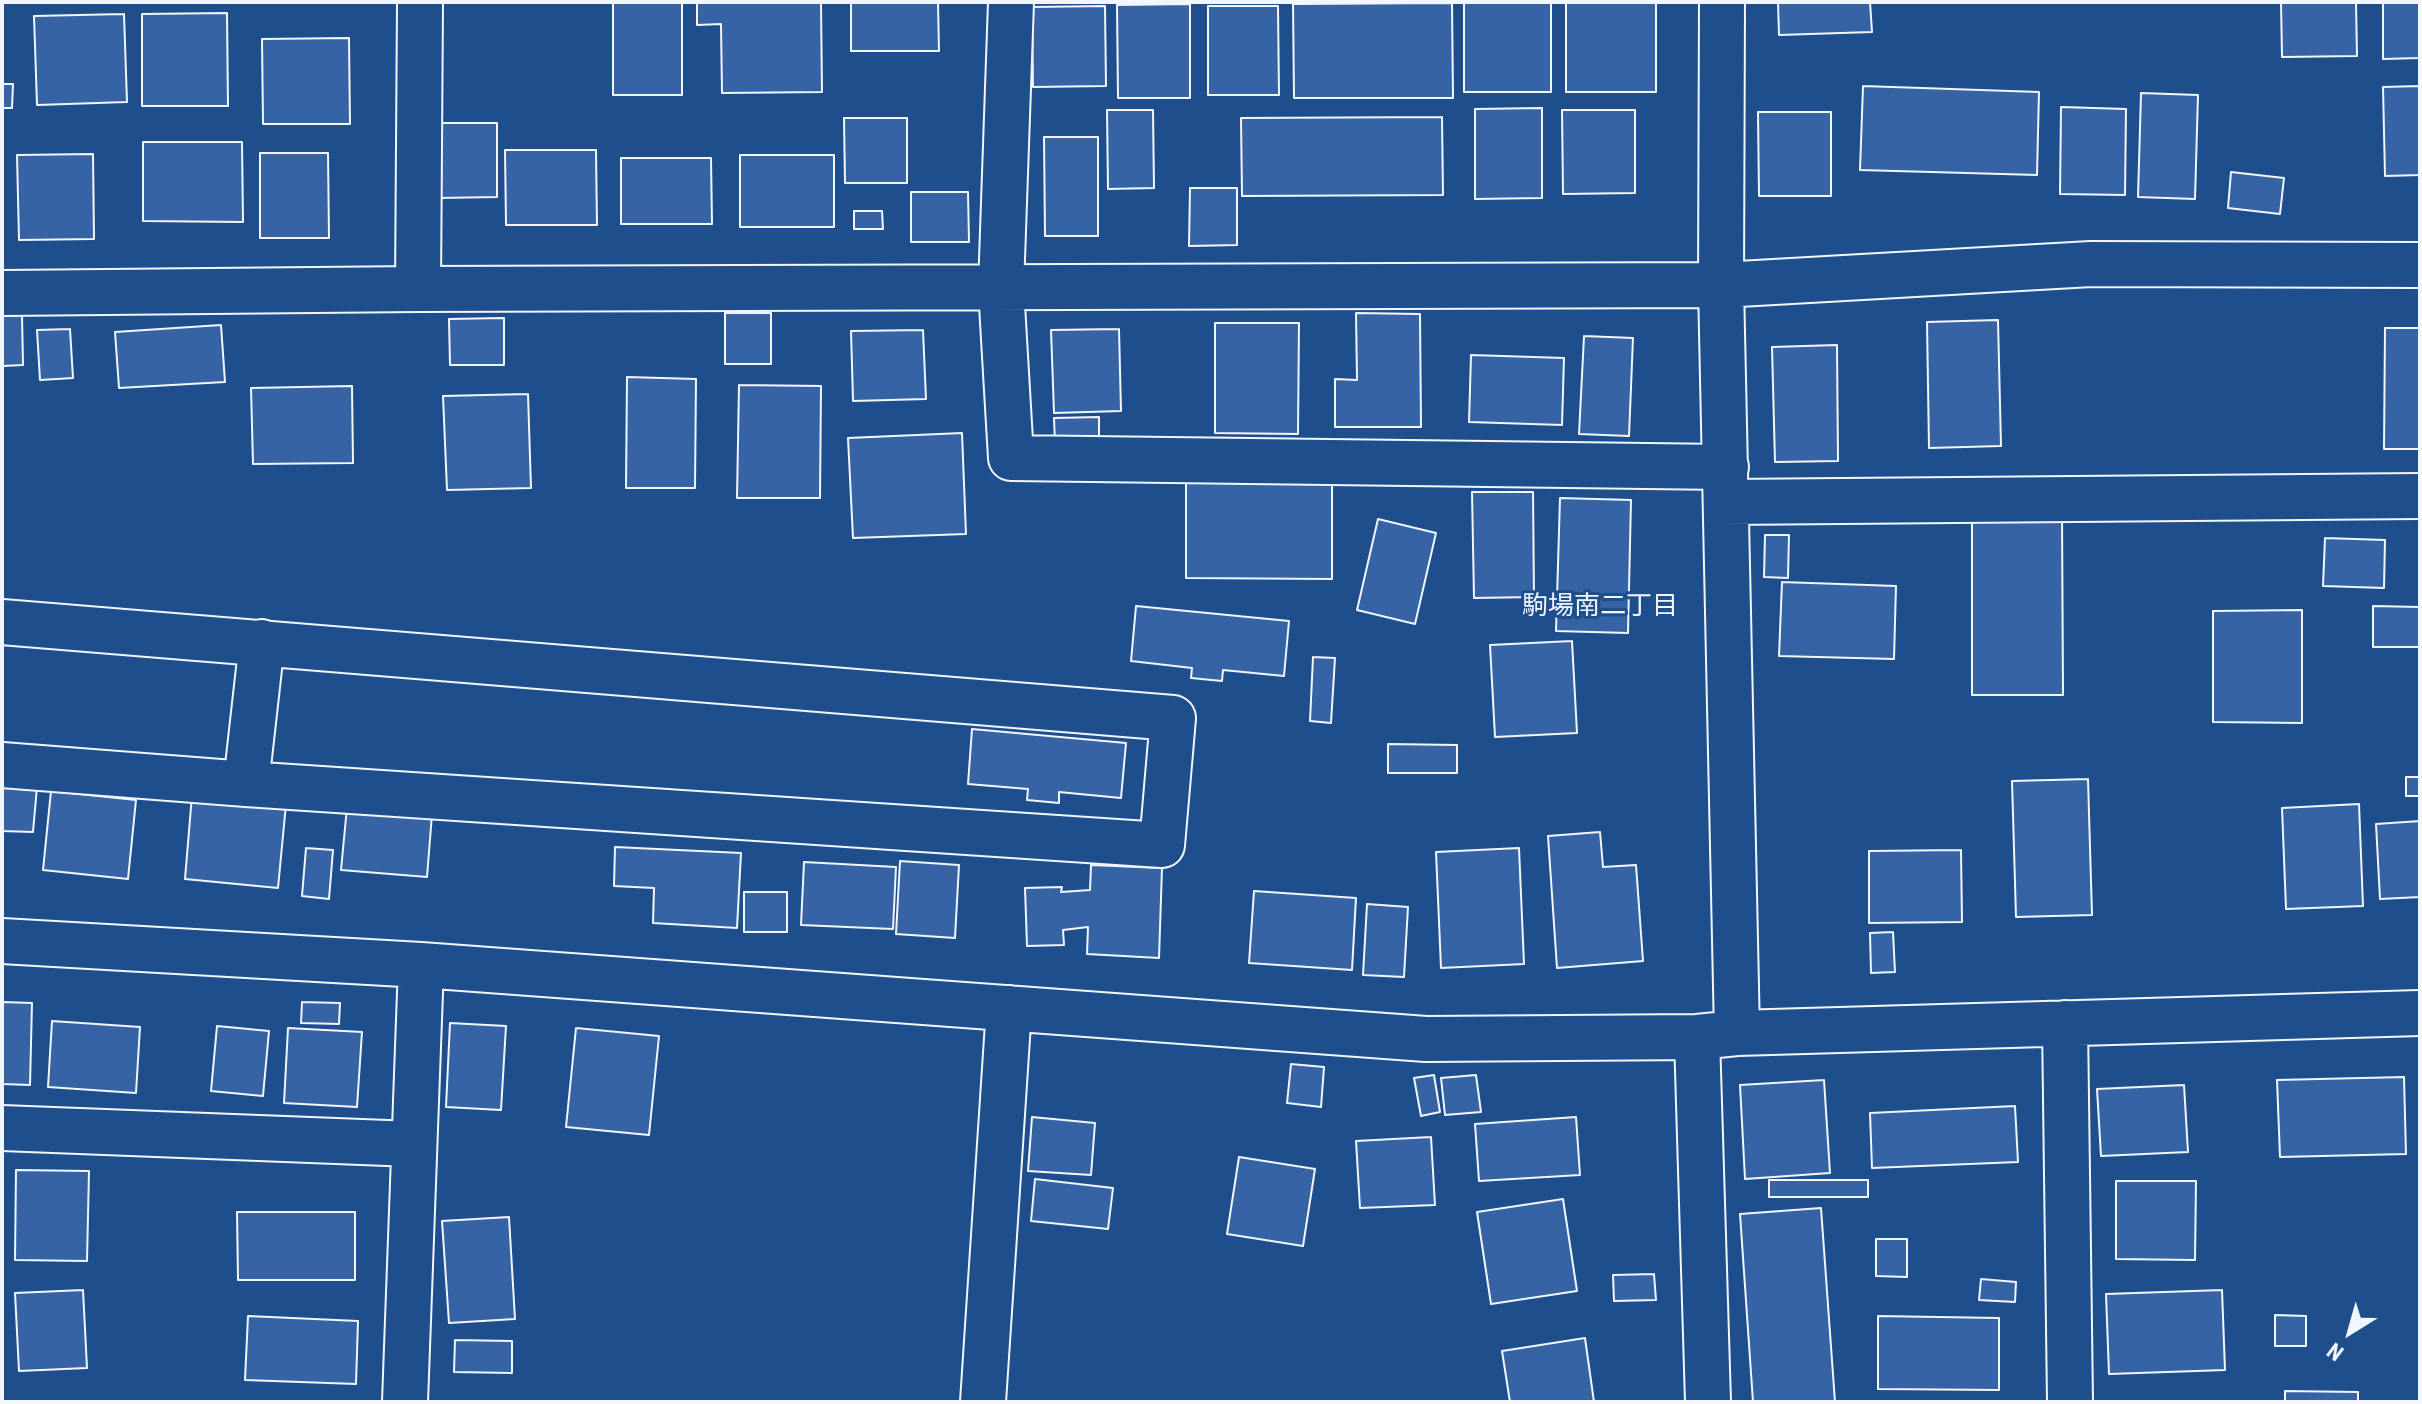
<!DOCTYPE html>
<meta charset="utf-8">
<style>
body{margin:0}
#map{position:relative;width:2422px;height:1404px;overflow:hidden;background:#1f4e8c;font-family:"Roboto Condensed",sans-serif}
canvas{display:block}
.frame{position:absolute;inset:0;border:4px solid #f2f6ff;pointer-events:none}
.north{position:absolute;left:2310px;top:1292px;width:80px;height:80px;-webkit-text-stroke:6px #1f4e8c;paint-order:stroke;rotate:217deg;font-size:22px;font-weight:700;line-height:32px;text-align:center;color:#f2f6ff}
.north::after{content:'';display:block;margin:auto;width:28px;height:36px;background:#f2f6ff;clip-path:polygon(50% 0,100% 100%,50% 72%,0 100%)}
</style>
<div id="map">
<canvas width="2422" height="1404"></canvas>
<div class="frame"></div>
<div class="north">N</div>
</div>
<script>
const g = document.querySelector('canvas').getContext('2d');
g.lineJoin = 'round';
function fillPath(path, color) {
  g.fillStyle = color;
  g.fill(path, 'evenodd');
}
function poly(rows) {
  const path = new Path2D();
  for (const r of rows) {
    path.moveTo(r[0], r[1]);
    for (let i = 2; i < r.length; i += 2) path.lineTo(r[i], r[i + 1]);
  }
  return path;
}
function stroke(path, color, width, dash) {
  g.strokeStyle = color;
  g.lineWidth = width;
  g.lineCap = dash ? 'butt' : 'round';
  g.setLineDash(dash || []);
  g.stroke(path);
}
function drawText(font, color, halo, rows, align = 'center') {
  g.font = font + ' "Roboto Condensed","Noto Sans JP",sans-serif';
  g.lineWidth = 6;
  g.setLineDash([]);
  g.textBaseline = 'middle';
  g.strokeStyle = halo;
  g.fillStyle = color;
  for (const [text, x, y, turn = 0] of rows) {
    g.save();
    g.translate(x, y);
    g.rotate((+turn || 0) * Math.PI / 180);
    g.textAlign = isNaN(turn) ? turn : align;
    if (halo) g.strokeText(text, 0, 0);
    g.fillText(text, 0, 0);
    g.restore();
  }
}
const building = poly([
 [613,2,682,2,682,95,613,95,613,2],
 [697,2,821,2,822,92,722,93,721,24,697,25,697,2],
 [851,2,938,2,939,51,851,51,851,2],
 [1551,2,1551,92,1464,92,1464,3,1551,2],
 [1566,2,1656,2,1656,92,1566,92,1566,2],
 [1778,2,1870,2,1872,32,1779,35,1778,2],
 [2281,2,2356,2,2357,56,2282,57,2281,2],
 [2383,2,2420,2,2420,58,2383,59,2383,2],
 [1452,3,1453,98,1294,98,1293,4,1452,3],
 [1190,4,1190,98,1118,98,1117,5,1190,4],
 [1105,6,1106,86,1033,87,1032,7,1105,6],
 [1208,6,1278,6,1279,95,1208,95,1208,6],
 [227,13,228,106,142,106,142,14,227,13],
 [124,14,127,102,37,105,34,16,124,14],
 [349,38,350,124,263,124,262,39,349,38],
 [2,84,13,84,12,108,2,108,2,84],
 [1863,86,2039,92,2037,175,1860,170,1863,86],
 [2420,86,2420,175,2385,176,2383,87,2420,86],
 [2141,93,2198,95,2195,199,2138,197,2141,93],
 [2061,107,2126,109,2125,195,2060,194,2061,107],
 [1542,108,1542,198,1475,199,1475,109,1542,108],
 [1107,110,1153,110,1154,188,1108,189,1107,110],
 [1562,110,1635,110,1635,193,1563,194,1562,110],
 [1758,112,1831,112,1831,196,1759,196,1758,112],
 [1442,117,1443,195,1242,196,1241,118,1442,117],
 [844,118,907,118,907,183,845,183,844,118],
 [437,123,497,123,497,197,438,198,437,123],
 [1044,137,1098,137,1098,236,1045,236,1044,137],
 [143,142,242,142,243,222,143,221,143,142],
 [505,150,596,150,597,225,506,225,505,150],
 [260,153,328,153,329,238,260,238,260,153],
 [93,154,94,239,19,240,17,155,93,154],
 [740,155,834,155,834,227,740,227,740,155],
 [621,158,711,158,712,224,621,224,621,158],
 [2231,172,2284,178,2280,214,2228,208,2231,172],
 [1190,188,1237,188,1237,245,1189,246,1190,188],
 [911,192,968,192,969,242,911,242,911,192],
 [854,211,882,211,883,229,854,229,854,211],
 [725,313,771,313,771,364,725,364,725,313],
 [1356,313,1420,314,1421,427,1335,427,1335,379,1357,380,1356,313],
 [22,315,23,365,2,366,2,316,22,315],
 [504,318,504,365,450,365,449,319,504,318],
 [1998,320,2001,446,1929,448,1927,322,1998,320],
 [1215,323,1299,323,1298,434,1215,433,1215,323],
 [221,325,225,382,119,388,115,332,221,325],
 [2385,328,2420,328,2420,449,2384,449,2385,328],
 [70,329,73,378,40,380,37,330,70,329],
 [1119,329,1121,411,1054,413,1051,330,1119,329],
 [923,330,926,399,853,401,851,331,923,330],
 [1584,336,1633,338,1629,436,1579,434,1584,336],
 [1837,345,1838,461,1775,462,1772,347,1837,345],
 [1471,355,1564,358,1562,425,1469,422,1471,355],
 [627,377,696,379,695,488,626,488,627,377],
 [739,385,821,386,820,498,737,498,739,385],
 [352,386,353,463,253,464,251,388,352,386],
 [528,394,531,488,447,490,443,396,528,394],
 [1099,417,1099,442,1055,443,1054,418,1099,417],
 [962,433,966,534,853,538,848,438,962,433],
 [1186,475,1332,475,1332,579,1186,578,1186,475],
 [1472,492,1533,492,1534,597,1474,598,1472,492],
 [1560,498,1631,500,1628,633,1556,631,1560,498],
 [1972,513,2062,513,2063,695,1972,695,1972,513],
 [1378,519,1436,533,1415,624,1357,610,1378,519],
 [1765,535,1789,535,1788,578,1764,577,1765,535],
 [2325,538,2385,540,2384,588,2323,586,2325,538],
 [1782,582,1896,586,1894,659,1779,656,1782,582],
 [1136,606,1289,621,1284,676,1223,670,1222,681,1191,678,1192,668,1131,661,1136,606],
 [2373,606,2420,607,2420,647,2373,647,2373,606],
 [2302,610,2302,723,2213,722,2213,611,2302,610],
 [1572,641,1577,733,1495,737,1490,645,1572,641],
 [1313,657,1335,658,1331,723,1310,721,1313,657],
 [972,729,1126,743,1121,798,1059,792,1059,803,1027,800,1028,789,968,784,972,729],
 [1388,744,1457,745,1457,773,1388,773,1388,744],
 [2406,777,2420,777,2420,796,2406,796,2406,777],
 [2088,779,2092,915,2016,917,2012,781,2088,779],
 [2,785,37,787,33,832,2,831,2,785],
 [51,791,136,800,128,879,43,870,51,791],
 [192,795,286,804,278,888,185,879,192,795],
 [2359,804,2363,906,2286,909,2282,808,2359,804],
 [347,807,432,814,427,877,341,870,347,807],
 [2420,821,2420,897,2380,899,2376,824,2420,821],
 [1600,832,1603,867,1636,865,1643,961,1557,968,1548,836,1600,832],
 [615,847,741,853,737,928,653,923,654,888,614,886,615,847],
 [306,848,333,850,329,899,302,896,306,848],
 [1519,848,1524,964,1441,968,1436,852,1519,848],
 [1961,850,1962,922,1869,923,1869,851,1961,850],
 [900,861,959,865,955,938,896,934,900,861],
 [804,862,896,867,893,929,801,925,804,862],
 [1091,865,1162,868,1159,958,1087,954,1088,927,1063,930,1064,945,1027,946,1025,888,1062,887,1061,892,1090,890,1091,865],
 [1254,891,1356,898,1352,970,1249,963,1254,891],
 [744,892,787,892,787,932,744,932,744,892],
 [1367,904,1408,907,1404,977,1363,975,1367,904],
 [1893,932,1895,972,1871,973,1870,933,1893,932],
 [2,1002,32,1003,30,1085,2,1084,2,1002],
 [302,1002,340,1003,339,1024,301,1023,302,1002],
 [52,1021,140,1027,136,1093,48,1087,52,1021],
 [450,1023,506,1026,501,1110,446,1107,450,1023],
 [217,1026,269,1031,263,1096,211,1091,217,1026],
 [288,1028,362,1032,357,1107,284,1103,288,1028],
 [576,1028,659,1036,649,1135,566,1127,576,1028],
 [1291,1064,1324,1067,1321,1107,1287,1103,1291,1064],
 [1434,1075,1440,1112,1421,1116,1414,1078,1434,1075],
 [1476,1075,1481,1112,1445,1115,1441,1078,1476,1075],
 [2404,1077,2406,1154,2280,1157,2277,1080,2404,1077],
 [1824,1080,1830,1173,1745,1179,1740,1085,1824,1080],
 [2184,1085,2188,1152,2101,1156,2097,1089,2184,1085],
 [2015,1106,2018,1162,1872,1168,1870,1113,2015,1106],
 [1032,1117,1095,1123,1091,1175,1028,1171,1032,1117],
 [1576,1117,1580,1175,1479,1181,1475,1124,1576,1117],
 [1431,1137,1435,1205,1360,1208,1356,1141,1431,1137],
 [1239,1157,1315,1169,1303,1246,1227,1234,1239,1157],
 [16,1170,89,1171,87,1261,15,1260,16,1170],
 [1035,1179,1113,1188,1108,1229,1031,1221,1035,1179],
 [1769,1180,1868,1180,1868,1197,1769,1197,1769,1180],
 [2116,1181,2196,1181,2195,1260,2116,1259,2116,1181],
 [1563,1199,1577,1291,1491,1304,1477,1212,1563,1199],
 [1821,1208,1835,1402,1753,1402,1740,1214,1821,1208],
 [237,1212,355,1212,355,1280,238,1280,237,1212],
 [509,1217,515,1319,449,1323,442,1221,509,1217],
 [1876,1239,1907,1239,1907,1277,1876,1276,1876,1239],
 [1654,1274,1656,1300,1614,1301,1613,1275,1654,1274],
 [1981,1279,2016,1282,2015,1302,1979,1300,1981,1279],
 [83,1290,87,1368,19,1371,15,1293,83,1290],
 [2222,1290,2225,1370,2109,1374,2106,1294,2222,1290],
 [2275,1315,2306,1316,2306,1346,2275,1346,2275,1315],
 [248,1316,358,1321,356,1384,245,1380,248,1316],
 [1878,1316,1999,1318,1999,1390,1878,1389,1878,1316],
 [1585,1338,1594,1402,1510,1402,1502,1351,1585,1338],
 [455,1340,512,1341,512,1373,454,1372,455,1340],
 [2285,1391,2358,1392,2358,1402,2285,1402,2285,1391]
]);
fillPath(building, '#3563a3');
stroke(building, '#f2f6ff', 2);
const minor = poly([
 [1011,2,1001,288,1011,458,1726,467],
 [1722,2,1721,285,1737,1033],
 [418,289,420,2],
 [2,293,418,289,1721,285,2091,264,2420,265],
 [1727,502,2420,496],
 [2,622,1173,718,1162,845,246,784,2,765],
 [246,784,262,642],
 [2,941,421,965,1426,1039,1697,1037,1737,1033,2420,1013],
 [2065,1023,2070,1402],
 [1697,1037,1708,1402],
 [2,1128,413,1144],
 [405,1402,421,965],
 [983,1402,1009,1008]
]);
stroke(minor, '#f2f6ff', 48);
stroke(minor, '#1f4e8c', 44);
drawText('26px', '#f2f6ff', '#1f4e8c', [
 ["駒場南二丁目",1600,607]
]);
</script>
